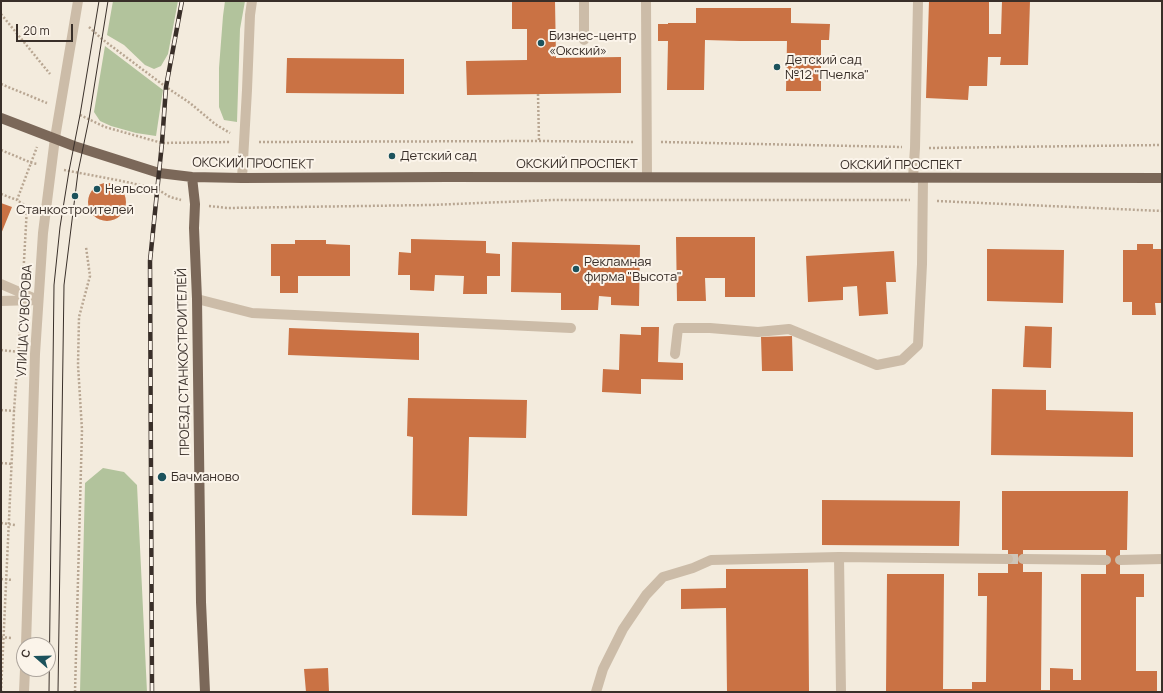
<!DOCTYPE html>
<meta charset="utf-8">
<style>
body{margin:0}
#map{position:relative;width:1163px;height:693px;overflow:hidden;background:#f3ebdd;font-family:Manrope,sans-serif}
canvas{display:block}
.frame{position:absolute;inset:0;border:2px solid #392f29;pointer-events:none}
.north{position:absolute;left:16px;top:637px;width:40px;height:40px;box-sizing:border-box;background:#fbf4ea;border:1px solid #ada59d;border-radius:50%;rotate:290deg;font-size:11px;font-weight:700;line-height:16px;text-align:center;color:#392f29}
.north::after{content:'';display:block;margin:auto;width:14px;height:18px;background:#1c525c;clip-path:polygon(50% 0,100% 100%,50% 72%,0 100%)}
.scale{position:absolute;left:16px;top:24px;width:57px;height:18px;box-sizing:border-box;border:2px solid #392f29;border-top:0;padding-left:5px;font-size:12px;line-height:14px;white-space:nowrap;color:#392f29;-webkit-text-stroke:3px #fbf4ea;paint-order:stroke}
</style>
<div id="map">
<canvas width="1163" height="693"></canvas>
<div class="frame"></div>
<div class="north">С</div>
<div class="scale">20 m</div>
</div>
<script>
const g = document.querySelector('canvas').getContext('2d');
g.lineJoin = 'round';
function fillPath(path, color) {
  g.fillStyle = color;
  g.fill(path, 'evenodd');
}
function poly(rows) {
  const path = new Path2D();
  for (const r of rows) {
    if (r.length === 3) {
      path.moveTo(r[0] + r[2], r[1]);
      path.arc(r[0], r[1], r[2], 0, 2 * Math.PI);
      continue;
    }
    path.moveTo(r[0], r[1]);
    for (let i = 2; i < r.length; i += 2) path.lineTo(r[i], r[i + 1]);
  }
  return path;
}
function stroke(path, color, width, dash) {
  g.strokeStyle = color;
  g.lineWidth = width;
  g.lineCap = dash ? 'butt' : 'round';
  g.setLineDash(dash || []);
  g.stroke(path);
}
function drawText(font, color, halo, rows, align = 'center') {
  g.font = font + ' Manrope,sans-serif';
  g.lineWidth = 4;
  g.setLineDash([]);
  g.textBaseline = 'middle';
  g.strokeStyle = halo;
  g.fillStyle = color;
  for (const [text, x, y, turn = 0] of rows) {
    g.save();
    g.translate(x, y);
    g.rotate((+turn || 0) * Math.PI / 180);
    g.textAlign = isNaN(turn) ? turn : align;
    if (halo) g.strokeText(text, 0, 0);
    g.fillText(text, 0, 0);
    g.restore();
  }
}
fillPath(poly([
 [113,1,178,1,168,54,161,66,154,69,145,65,124,45,107,35],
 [225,1,245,1,240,29,237,122,224,120,219,107,219,68,223,16],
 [105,46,163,90,156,136,136,133,111,126,100,121,94,112],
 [103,468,124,472,137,485,147,692,80,692,85,483]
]), '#b2c39c');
fillPath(poly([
 [555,1,556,58,621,57,621,93,467,95,466,61,527,60,527,29,512,29,512,2],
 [929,1,989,1,989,34,1001,34,1002,1,1030,1,1028,65,1000,65,1001,57,988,57,987,86,969,86,968,100,926,98],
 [696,8,791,8,791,23,830,24,829,40,821,40,821,91,786,91,787,41,740,41,705,40,704,90,667,90,668,41,658,41,658,24,668,24,668,23,696,23],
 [287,58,404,59,404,94,286,93],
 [107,202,19],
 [1,203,12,207,1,234],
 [676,237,755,237,755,297,725,297,725,278,705,278,706,301,677,301],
 [411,239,486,241,486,253,500,254,500,276,487,276,487,294,463,294,464,276,435,275,434,291,410,290,410,275,398,275,399,252,411,253],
 [295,240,326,240,326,244,350,245,350,276,298,276,298,293,280,293,280,276,271,276,271,244,295,244],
 [512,242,640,245,639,306,611,305,611,297,599,296,598,310,561,310,561,293,511,292],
 [1137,244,1153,244,1153,249,1162,249,1162,303,1155,303,1156,315,1132,315,1132,302,1123,302,1123,250,1137,250],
 [987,249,1064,250,1063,303,987,301],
 [894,251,896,282,886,282,888,314,859,316,857,286,843,287,843,300,808,302,806,256],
 [1025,326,1052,327,1051,368,1023,367],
 [641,327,659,327,658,362,683,363,683,380,641,379,641,394,602,392,603,369,619,370,620,334,641,335],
 [289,328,419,333,419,360,288,355],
 [792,336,793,371,762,371,761,337],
 [992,389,1046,390,1046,410,1133,412,1133,457,991,455],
 [408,398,527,400,526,438,469,437,467,516,412,515,413,437,407,436],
 [1002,491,1128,491,1127,550,1120,550,1120,574,1144,574,1144,597,1136,597,1136,671,1157,671,1157,692,886,692,887,574,944,574,943,689,972,689,972,682,986,682,987,596,978,596,978,573,1008,573,1008,550,1002,550],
 [1023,550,1106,550,1106,574,1081,574,1081,680,1073,680,1073,669,1050,668,1050,690,1041,690,1042,572,1023,572],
 [822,500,960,501,959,546,822,545],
 [726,569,808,569,809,692,727,692,726,608,681,609,681,589,726,588],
 [328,668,329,692,306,692,304,669]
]), '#ca7244');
stroke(poly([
 [1008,559,1023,559]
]), '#cec5b9', 10, [10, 5]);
stroke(poly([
 [1,14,50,74],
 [89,27,102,39,166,87,190,103,215,124,230,133],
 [1,84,47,103],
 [538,94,539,141],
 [80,115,105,127,162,143,230,142],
 [259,142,539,141,634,142],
 [661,142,902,147],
 [929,148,1162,145],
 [1,150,32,163,38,164],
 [64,170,122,181,157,189,170,197,181,200],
 [1,194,17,200],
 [937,201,1162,211],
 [209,206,228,208,430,205,553,200,910,200],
 [23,279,27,207,17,200,37,147],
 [1,350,19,352],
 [1,410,15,411],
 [1,463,13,464],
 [1,523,15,525],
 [1,579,13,580],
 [1,637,11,638],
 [1,692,14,411,21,314],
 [75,692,82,430,78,365,79,317,90,276,86,247]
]), '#b8a692', 2.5, [2, 2]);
stroke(poly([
 [584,1,584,40],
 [646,1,647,177],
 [242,178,247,90,250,15,252,1],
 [913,178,915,148,918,1],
 [1,284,38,300],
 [197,299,252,313,571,328],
 [1,301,34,300],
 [675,354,678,328,710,328,758,332,789,329,877,365,902,360,918,345,922,264,923,178],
 [1023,559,1106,560],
 [1120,560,1162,559],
 [26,645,35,354,43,233,55,138,78,1],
 [24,692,25,669],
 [596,692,603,669,623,629,646,595,663,577,693,568,711,560,839,557],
 [841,692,839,557,1008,559]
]), '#ccbca8', 10);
stroke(poly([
 [1,118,74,146,159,173,192,177,242,178,448,177,1162,178],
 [192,177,195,204,194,228,197,299,201,602,205,692]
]), '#7b6859', 10);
stroke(poly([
 [49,692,54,285,60,227,69,171,80,115,99,1],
 [58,692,64,285,78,172,89,119,108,1]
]), '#392f29', 1);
const rail = poly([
 [152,692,150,261,162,143,166,87,182,1]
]);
stroke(rail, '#392f29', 4.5);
stroke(rail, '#fbf4ea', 3, [9]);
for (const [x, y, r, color] of [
 [541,43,4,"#1c525c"],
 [777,67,4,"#1c525c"],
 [392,156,4,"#1c525c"],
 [97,189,4,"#1c525c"],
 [75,196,4,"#1c525c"],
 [576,269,4,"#1c525c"],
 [162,477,5,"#1c525c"]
]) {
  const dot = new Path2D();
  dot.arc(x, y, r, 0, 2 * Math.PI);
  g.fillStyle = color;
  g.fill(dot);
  stroke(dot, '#fbf4ea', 1.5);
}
drawText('13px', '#392f29', '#fbf4ea', [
 ["Бизнес-центр",549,36],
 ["«Окский»",549,51],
 ["Детский сад",785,60],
 ["№12 \"Пчелка\"",785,75],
 ["Детский сад",400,156],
 ["Нельсон",105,189],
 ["Станкостроителей",75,210,"center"],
 ["Рекламная",584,262],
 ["фирма \"Высота\"",584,277],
 ["Бачманово",171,477]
], 'left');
drawText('13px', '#392f29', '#fbf4ea', [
 ["ОКСКИЙ ПРОСПЕКТ",253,164,1],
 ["ОКСКИЙ ПРОСПЕКТ",577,164],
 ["ОКСКИЙ ПРОСПЕКТ",901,165],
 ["УЛИЦА СУВОРОВА",25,321,-87],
 ["ПРОЕЗД СТАНКОСТРОИТЕЛЕЙ",184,362,-91]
]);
</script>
